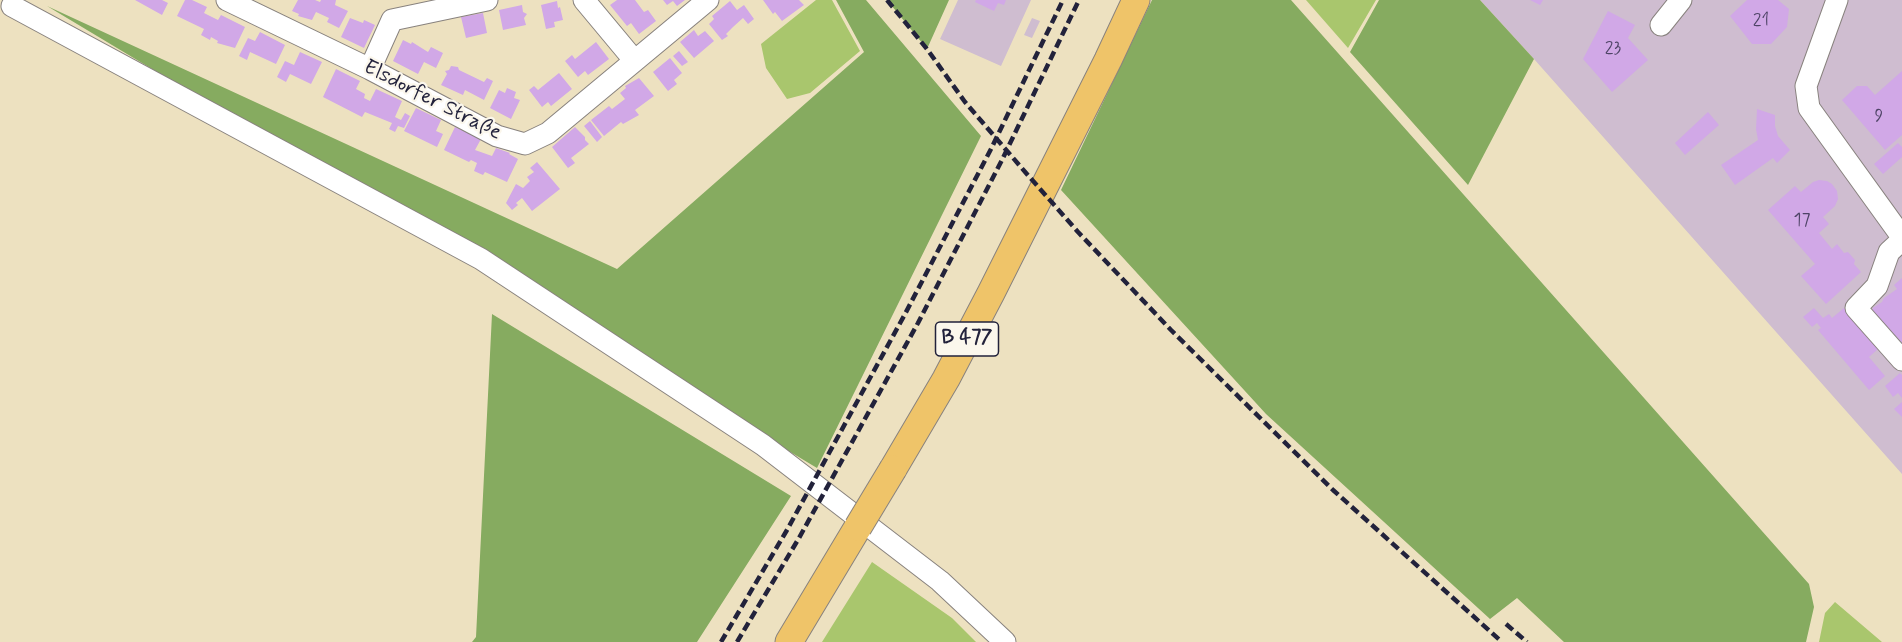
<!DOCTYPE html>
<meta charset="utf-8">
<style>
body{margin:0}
canvas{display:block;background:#ede1c0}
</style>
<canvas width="1902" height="642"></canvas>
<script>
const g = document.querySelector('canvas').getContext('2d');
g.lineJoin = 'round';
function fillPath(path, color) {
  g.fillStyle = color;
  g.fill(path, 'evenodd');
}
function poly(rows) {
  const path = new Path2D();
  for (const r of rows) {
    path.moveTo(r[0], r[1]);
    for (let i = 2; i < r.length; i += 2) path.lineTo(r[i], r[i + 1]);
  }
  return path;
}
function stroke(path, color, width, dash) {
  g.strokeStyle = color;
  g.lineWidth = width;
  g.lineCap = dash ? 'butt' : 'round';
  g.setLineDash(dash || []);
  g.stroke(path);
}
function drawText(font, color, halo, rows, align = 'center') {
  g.font = font + ' Mynerve,sans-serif';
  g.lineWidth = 4.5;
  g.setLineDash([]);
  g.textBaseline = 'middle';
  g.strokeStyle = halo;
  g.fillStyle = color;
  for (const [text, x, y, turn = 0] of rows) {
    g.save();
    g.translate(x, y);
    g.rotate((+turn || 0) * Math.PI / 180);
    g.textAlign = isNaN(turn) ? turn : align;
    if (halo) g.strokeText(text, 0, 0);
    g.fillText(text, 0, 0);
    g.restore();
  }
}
fillPath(poly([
 [958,0,1031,0,1001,66,940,39],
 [1480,0,1902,0,1902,474,1534,59],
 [1032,18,1040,21,1032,38,1024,35]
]), '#cfbdd0');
fillPath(poly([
 [816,0,832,0,860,51,810,93,787,99,766,68,761,44],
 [1306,0,1376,0,1348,48],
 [872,562,952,618,976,642,822,642],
 [1835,602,1882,642,1819,642,1825,613]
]), '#a9c66d');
fillPath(poly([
 [836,0,866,0,981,136,817,468,47,6,617,269,864,52],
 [887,0,949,0,927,49],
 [1152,0,1291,0,1809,584,1814,607,1806,642,1564,642,1517,598,1490,619,1266,414,1061,190],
 [1379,0,1480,0,1534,59,1468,185,1350,52],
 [492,314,791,496,697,642,472,642,476,637]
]), '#86ab60');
fillPath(poly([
 [135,0,162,0,168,3,162,15],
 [185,0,192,0,207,7,204,13,218,20,221,15,245,27,235,48,217,43,218,41,211,37,210,40,201,35,204,29,177,16],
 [298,0,315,0,320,2,321,0,336,0,335,5,348,11,339,28,327,22,329,18,316,12,312,20,298,16,299,14,292,11],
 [617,0,635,0,644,12,648,10,656,21,639,34,631,23,627,26,610,5],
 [663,0,685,0,677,6,673,1,667,5],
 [763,0,799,0,804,5,782,21,775,12,773,14],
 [976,0,1006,0,1004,5,998,3,994,11,975,2],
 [1530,0,1543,0,1540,5],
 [1747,0,1778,0,1789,9,1787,27,1771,44,1752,44,1730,16],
 [557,1,558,8,560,7,563,20,554,22,555,27,546,29,541,5],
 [730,1,737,10,744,5,754,19,748,24,743,18,733,27,726,34,728,36,722,40,709,24,714,19,712,16],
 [522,5,523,12,527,14,524,18,526,25,503,30,499,10],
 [1608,11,1635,25,1628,38,1648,60,1612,92,1583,59],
 [483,13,487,33,466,38,461,17],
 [350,18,363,23,364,20,375,25,364,48,341,37],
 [694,30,698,36,705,31,714,41,694,58,680,42],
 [260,32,285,45,276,64,250,52,247,60,239,56,248,38,255,41],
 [403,40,411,44,412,42,428,52,431,47,443,53,436,68,424,62,418,74,393,61],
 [596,42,609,59,588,75,585,71,578,77,565,61,572,55,575,59],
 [679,51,688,62,682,66,673,56],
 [300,52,322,62,311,84,290,74,286,82,277,77,285,61,294,65],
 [670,58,682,73,674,80,677,84,668,91,653,72],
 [451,66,458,67,459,70,484,82,487,78,493,81,484,100,465,90,463,95,441,85,447,74,445,71,449,70],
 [336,69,360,81,356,89,365,94,364,98,370,101,376,89,402,101,395,117,401,120,405,113,410,116,404,128,398,126,395,132,389,129,392,123,365,112,362,117,323,97],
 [1902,71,1902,135,1885,150,1842,100,1857,86,1867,86,1875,95],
 [559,73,572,89,551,106,548,102,542,107,529,90,534,86,538,90],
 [639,78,654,96,635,110,639,115,623,124,621,122,604,136,591,120,609,106,612,109,625,99,620,93,626,88,625,86],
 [507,88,516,92,514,98,520,100,511,119,490,108,499,90,505,93],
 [416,108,441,120,436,131,443,134,437,147,404,131],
 [1757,109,1775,115,1775,126,1778,136,1790,150,1777,163,1773,158,1735,185,1721,165,1758,140,1756,129],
 [1708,112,1719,125,1685,155,1675,143],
 [590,121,602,137,597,142,584,126],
 [455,127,481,139,475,150,492,156,496,148,510,153,509,154,518,159,507,182,485,172,483,175,474,171,477,163,471,160,469,162,444,150],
 [575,127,585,137,585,140,589,144,571,158,575,163,568,168,552,147],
 [1898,143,1902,147,1902,157,1883,174,1874,164],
 [537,162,560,189,532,211,522,198,516,203,518,205,512,210,506,203,516,184,523,188,530,181,527,177,534,172,530,168],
 [1819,180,1827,181,1832,184,1837,191,1838,199,1835,206,1823,217,1829,224,1819,233,1832,249,1837,244,1844,253,1848,252,1855,260,1854,264,1861,272,1826,304,1801,276,1815,264,1768,210,1795,186,1801,192,1813,182],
 [1902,278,1902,343,1895,335,1891,338,1872,312,1873,308,1882,302,1884,298,1897,289,1894,285],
 [1814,308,1823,318,1829,314,1832,318,1844,308,1878,349,1869,357,1885,376,1869,390,1818,330,1821,328,1817,323,1812,327,1803,317],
 [1900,373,1902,375,1902,398,1898,393,1893,397,1885,386],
 [1902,402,1902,417,1894,409]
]), '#d1a8e7');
const minor = poly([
 [227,0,370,69,497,136,525,144,548,133,708,0],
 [584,0,634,60],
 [1837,0,1806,86,1809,108,1902,237],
 [12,6,481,259,763,445,940,581,1005,642],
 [1661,25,1681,0],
 [370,69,392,20,487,0],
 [1902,240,1889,252,1877,286,1856,308,1902,360]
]);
const major = poly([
 [893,469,946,379,991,293,1108,60,1136,0],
 [789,642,858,527]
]);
stroke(minor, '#88827e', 23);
stroke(major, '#88827e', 29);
stroke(minor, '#fff', 21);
stroke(major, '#efc469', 27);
stroke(poly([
 [887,0,927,49,965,102,1026,173,1078,232,1171,330,1333,490,1502,642],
 [1506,624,1527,642],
 [721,642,787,530,905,314,991,149,1063,0],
 [737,642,799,538,918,323,1002,160,1079,0]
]), '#22223b', 4.5, [9, 4.5]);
const majorBridge = poly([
 [858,527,893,469]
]);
stroke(majorBridge, '#88827e', 29, []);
stroke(majorBridge, '#efc469', 27);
drawText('18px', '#4e4466', null, [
 ["21",1761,21],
 ["23",1613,49],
 ["9",1879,117],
 ["17",1802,221]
]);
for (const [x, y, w] of [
 [967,339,63]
]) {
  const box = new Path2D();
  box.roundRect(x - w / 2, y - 17, w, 34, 4.5);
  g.fillStyle = '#fbf7ec';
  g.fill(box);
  stroke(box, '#22223b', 1.5);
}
drawText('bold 20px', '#22223b', null, [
 ["B 477",967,339]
]);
drawText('21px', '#22223b', '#fbf7ec', [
 ["Elsdorfer Straße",432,101,27]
]);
</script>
